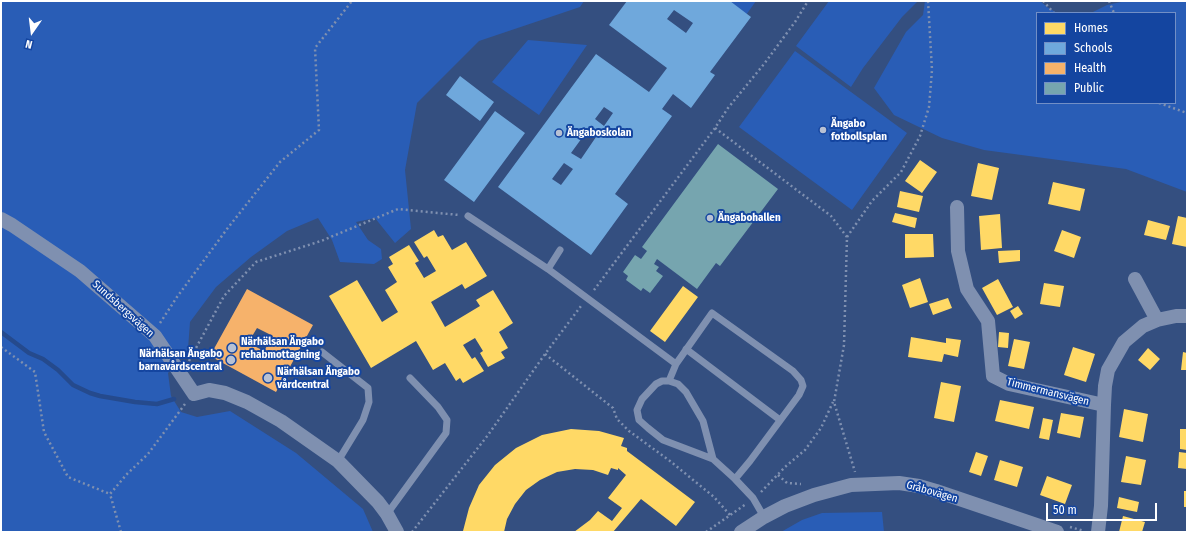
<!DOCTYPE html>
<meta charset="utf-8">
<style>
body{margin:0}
#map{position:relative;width:1188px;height:533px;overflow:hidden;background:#344f80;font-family:"Fira Sans Condensed",sans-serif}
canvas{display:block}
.frame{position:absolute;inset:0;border:2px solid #fff;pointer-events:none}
.legend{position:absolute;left:1036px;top:12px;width:140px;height:92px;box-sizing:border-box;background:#1445a0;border:1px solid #728fc6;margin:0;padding:5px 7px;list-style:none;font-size:12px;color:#fff}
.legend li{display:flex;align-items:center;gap:8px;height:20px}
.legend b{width:20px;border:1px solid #728fc6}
.north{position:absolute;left:12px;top:12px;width:40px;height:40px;-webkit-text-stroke:3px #1445a0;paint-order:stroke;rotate:194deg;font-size:11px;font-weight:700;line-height:16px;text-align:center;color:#fff}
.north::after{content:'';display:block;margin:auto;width:14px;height:18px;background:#fff;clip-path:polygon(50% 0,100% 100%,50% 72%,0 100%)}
.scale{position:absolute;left:1046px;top:503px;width:111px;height:18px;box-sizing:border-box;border:2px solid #fff;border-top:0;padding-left:5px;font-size:12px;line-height:14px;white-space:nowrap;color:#fff;-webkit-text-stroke:3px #1445a0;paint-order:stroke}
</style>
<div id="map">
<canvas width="1188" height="533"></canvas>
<div class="frame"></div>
<ul class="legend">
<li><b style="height:11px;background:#ffd966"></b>Homes</li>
<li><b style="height:11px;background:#6fa8dc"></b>Schools</li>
<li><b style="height:11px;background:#f6b26b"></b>Health</li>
<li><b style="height:11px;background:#76a5af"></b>Public</li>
</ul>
<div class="north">N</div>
<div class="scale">50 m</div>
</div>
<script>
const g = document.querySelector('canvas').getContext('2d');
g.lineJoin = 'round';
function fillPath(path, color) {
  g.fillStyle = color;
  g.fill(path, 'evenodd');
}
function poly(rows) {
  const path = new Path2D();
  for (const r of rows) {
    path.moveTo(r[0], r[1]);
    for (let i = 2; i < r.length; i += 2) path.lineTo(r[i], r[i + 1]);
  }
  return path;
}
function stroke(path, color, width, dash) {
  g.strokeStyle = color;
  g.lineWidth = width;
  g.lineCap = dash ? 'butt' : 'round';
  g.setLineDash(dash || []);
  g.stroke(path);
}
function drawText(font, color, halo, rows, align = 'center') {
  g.font = font + ' "Fira Sans Condensed",sans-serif';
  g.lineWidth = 4;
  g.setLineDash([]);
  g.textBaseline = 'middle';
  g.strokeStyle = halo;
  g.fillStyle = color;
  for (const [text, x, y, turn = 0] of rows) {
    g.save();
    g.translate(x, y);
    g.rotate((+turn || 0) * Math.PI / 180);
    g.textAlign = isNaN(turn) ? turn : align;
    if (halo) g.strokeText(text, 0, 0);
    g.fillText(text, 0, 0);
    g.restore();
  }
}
fillPath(poly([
 [1,1,584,1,580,7,479,41,417,103,405,170,411,229,395,243,375,218,356,222,368,240,381,249,382,259,374,264,340,262,332,240,318,218,287,231,251,257,216,287,190,322,188,349,168,373,171,396,181,412,197,417,230,411,296,453,363,509,373,532,1,532],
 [727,1,756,1,746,15],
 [829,1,918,1,902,17,863,68,851,87,796,46],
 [925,1,1040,1,1047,7,1057,13,1037,13,1037,103,1175,103,1175,13,1091,13,1107,5,1126,1,1187,1,1187,192,1126,169,984,150,942,138,894,115,874,88,906,32,923,15],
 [528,40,587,45,539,115,492,82],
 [795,51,907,133,852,210,739,127],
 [882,512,884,532,781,532,802,520,822,513]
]), '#295db6');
fillPath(poly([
 [920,160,937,172,922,193,905,181],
 [978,163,999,168,992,200,971,196],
 [1053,182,1085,189,1080,211,1048,204],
 [900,191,923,196,919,212,897,207],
 [895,213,917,218,915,228,892,222],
 [1000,214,1002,248,981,250,979,216],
 [1178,216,1187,218,1187,247,1172,244],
 [1148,220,1170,226,1166,240,1144,235],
 [434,230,438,237,443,235,452,250,466,242,487,276,465,289,462,284,431,302,445,327,480,306,476,300,493,290,513,323,499,332,508,348,501,352,505,358,488,367,480,353,483,351,475,338,463,345,472,359,475,357,484,371,463,383,460,378,456,381,445,363,433,370,416,341,371,368,329,296,357,280,382,322,398,312,385,290,397,282,388,267,393,264,389,257,409,245,419,261,415,263,424,278,436,271,427,256,424,258,414,242],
 [1062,230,1081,237,1074,258,1054,251],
 [905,234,933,234,934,257,905,258],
 [1020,250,1020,261,999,263,998,251],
 [920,278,928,302,910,308,902,285],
 [998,279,1013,307,997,315,982,288],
 [1044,283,1064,286,1060,307,1040,304],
 [683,286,698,297,665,342,650,331],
 [948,298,952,308,933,315,929,304],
 [1018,306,1023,314,1015,319,1010,311],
 [999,332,1009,333,1008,348,998,347],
 [911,337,946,343,946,338,961,340,958,357,944,354,942,362,908,357],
 [1014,339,1030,342,1024,369,1008,366],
 [1073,347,1095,354,1086,382,1064,375],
 [1148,348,1160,359,1150,370,1138,360],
 [1183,352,1187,353,1187,370,1181,370],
 [941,382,961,386,954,422,934,418],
 [1000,400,1034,407,1029,429,995,421],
 [1124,409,1148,414,1143,442,1119,437],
 [1061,413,1084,417,1080,438,1057,433],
 [1043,418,1053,420,1049,440,1039,438],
 [571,429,599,431,624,438,621,446,627,448,627,451,695,502,676,526,641,499,613,532,574,532,590,520,598,511,612,521,622,508,608,498,626,475,618,468,618,470,611,468,608,475,593,470,575,469,557,472,540,480,526,490,515,504,507,519,504,532,463,531,469,508,479,485,495,465,516,448,542,435],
 [1180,429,1187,429,1187,450,1180,449],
 [976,452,988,456,981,476,969,472],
 [1179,452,1187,453,1187,469,1178,468],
 [1126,456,1146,460,1141,485,1121,482],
 [1000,460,1023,467,1017,487,994,480],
 [1047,476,1072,485,1065,504,1040,495],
 [1184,491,1187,491,1187,507,1184,507],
 [1119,497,1139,502,1137,512,1117,508],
 [1123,516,1145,522,1142,532,1119,532]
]), '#ffd966');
fillPath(poly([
 [627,1,730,1,751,17,710,72,715,75,691,108,673,94,662,109,672,116,615,194,628,204,591,255,498,187,596,54,649,92,667,68,609,25],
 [674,10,693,23,686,33,667,19],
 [604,107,613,113,604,126,595,119],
 [587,131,596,137,581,159,571,153],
 [564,163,573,169,561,185,552,179],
 [460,76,494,102,480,121,446,95],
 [495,111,525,133,474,202,444,180]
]), '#6fa8dc');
fillPath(poly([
 [247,289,313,325,276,392,210,356],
 [257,328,273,336,264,351,248,343]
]), '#f6b26b');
fillPath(poly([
 [718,144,778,189,720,266,716,263,697,289,657,259,654,264,659,267,656,271,663,276,650,293,643,288,641,291,626,280,628,276,623,272,635,255,641,259,647,251,642,247]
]), '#76a5af');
stroke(poly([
 [1,332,29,353,43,359,58,370,73,385,90,393,100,396,135,402,157,404,174,399]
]), '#254a8d', 4.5);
stroke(poly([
 [1043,1,1054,13],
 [1109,1,1114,13],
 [1159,103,1187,113],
 [715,128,831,216,847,237,844,345,834,402,855,472],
 [847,237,872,201,901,172,920,136,929,107,932,70,928,1],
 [594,290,715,128,728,108,764,64,795,22,808,1],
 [160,323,177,297,227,229,280,162,319,130,315,48,352,1],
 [1,347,35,372,44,432,68,477,110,494],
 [545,354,613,408,617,419,629,431,670,461,714,497,730,515],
 [189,361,224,296,256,262,321,241,398,209,459,215],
 [778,475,787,483,801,484],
 [761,492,785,467,805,450,821,428,833,402],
 [1070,527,1084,531],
 [121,532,110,494,127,474,148,454,185,404],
 [412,532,488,435,545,354,581,306],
 [706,532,746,504]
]), '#7f90b0', 2.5, [2, 3]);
stroke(poly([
 [468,216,548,269,676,364],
 [548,269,560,250],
 [686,349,780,420],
 [322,352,368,388,369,402,363,420,338,461],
 [669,381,676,364,712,313,793,371,801,380,803,386,799,395,750,461,735,479],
 [713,459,663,440,648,428,639,420,637,410,642,399,656,384,662,381,669,381,678,384,686,392,703,421,713,459,735,479,753,498,764,517],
 [387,514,446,433,447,420,438,407,410,378]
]), '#7f90b0', 7);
stroke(poly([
 [957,207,958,251,967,289,988,321,993,376,1009,384,1104,405],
 [1,219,12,225,80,271,155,336,194,394,209,390,225,393,247,402,281,421,338,461,378,502,387,514,397,532],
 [1135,279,1157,320],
 [741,532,764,517,785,506,814,495,851,485,899,483,919,486,936,491,1057,532],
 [1098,532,1101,506,1104,405,1105,386,1108,370,1124,342,1143,326,1157,320,1176,316,1187,316]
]), '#7f90b0', 14);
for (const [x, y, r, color] of [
 [823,130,4,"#b8c1d3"],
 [559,133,4,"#b8c1d3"],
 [710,218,4,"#b8c1d3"],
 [232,348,5,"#b8c1d3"],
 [231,360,5,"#b8c1d3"],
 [268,378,5,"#b8c1d3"]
]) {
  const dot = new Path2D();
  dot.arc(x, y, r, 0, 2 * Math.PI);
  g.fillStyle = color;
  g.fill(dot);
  stroke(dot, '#1445a0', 1.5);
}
drawText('bold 11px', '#fff', '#1445a0', [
 ["Ängabo",831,124],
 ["fotbollsplan",831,137],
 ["Ängaboskolan",567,133],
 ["Ängabohallen",718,218],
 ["Närhälsan Ängabo",241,342],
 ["rehabmottagning",241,355],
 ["Närhälsan Ängabo",222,354,"right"],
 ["barnavårdscentral",222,367,"right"],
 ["Närhälsan Ängabo",277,372],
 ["vårdcentral",277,385]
], 'left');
drawText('11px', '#fff', '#1445a0', [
 ["Sundsbergsvägen",123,309,42],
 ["Timmermansvägen",1048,392,14],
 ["Gråbovägen",932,492,16]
]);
</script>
